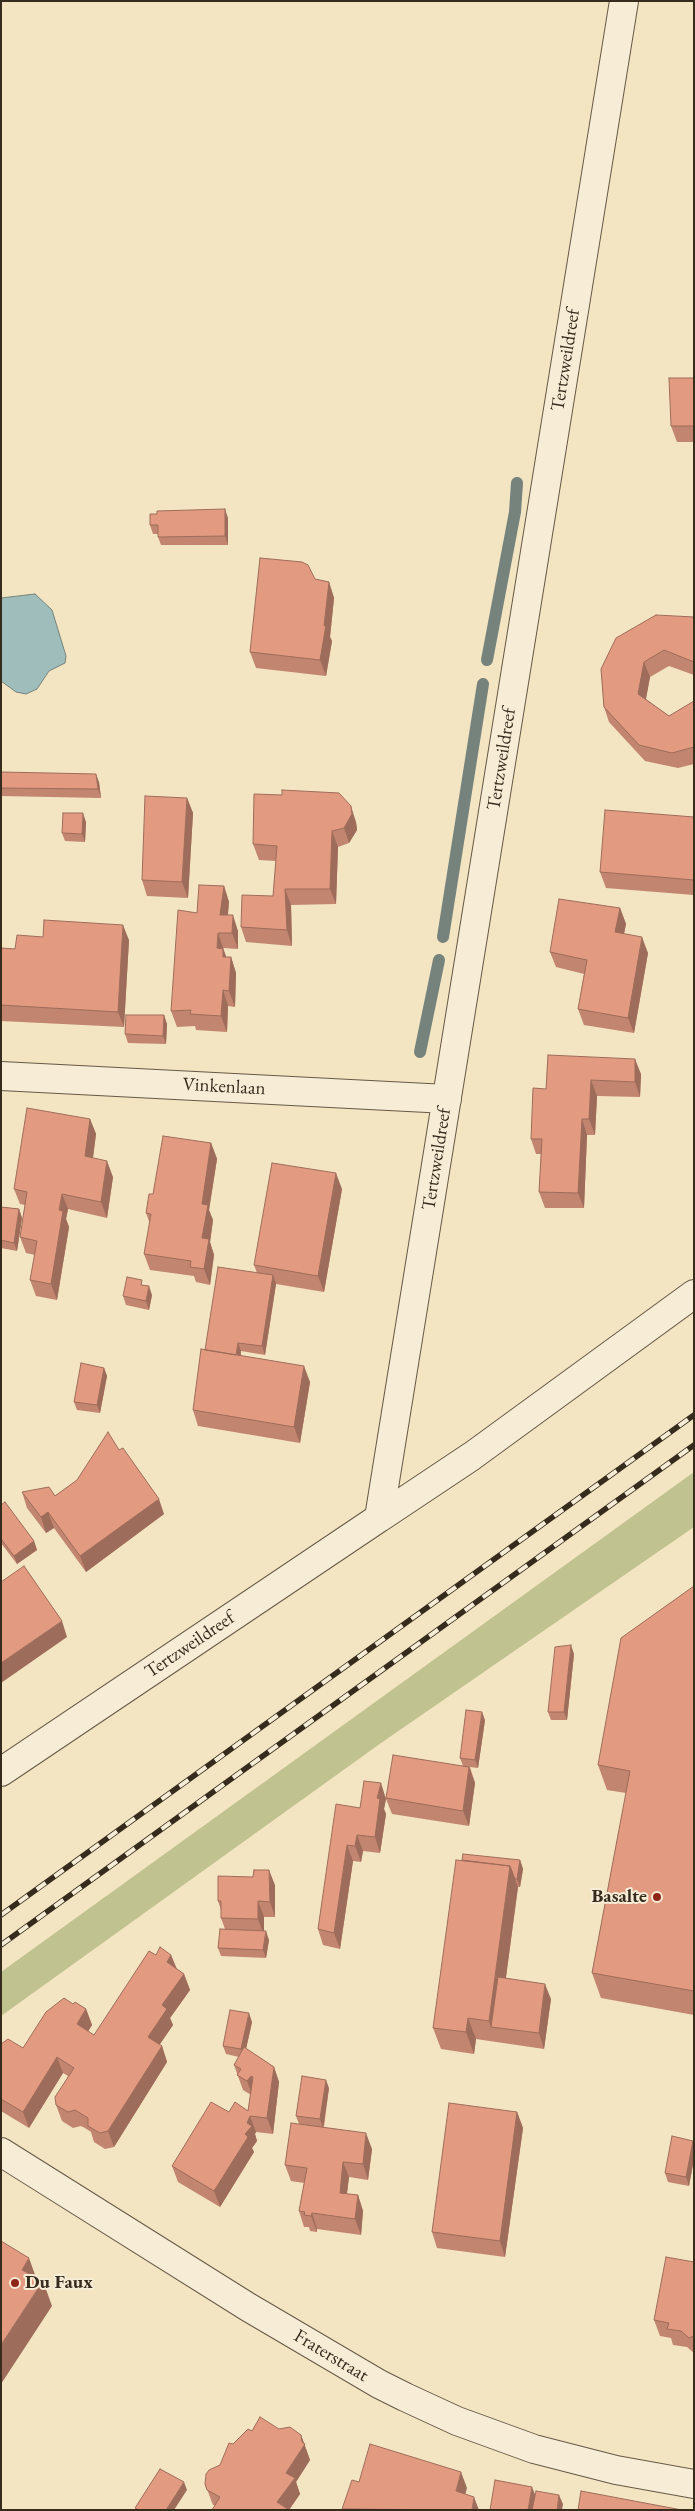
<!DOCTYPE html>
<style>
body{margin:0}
#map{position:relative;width:695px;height:2511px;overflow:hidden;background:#f3e4c2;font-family:"EB Garamond",serif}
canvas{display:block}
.frame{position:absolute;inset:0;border:2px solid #372b1d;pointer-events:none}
</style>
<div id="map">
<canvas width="695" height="2511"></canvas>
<div class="frame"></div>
</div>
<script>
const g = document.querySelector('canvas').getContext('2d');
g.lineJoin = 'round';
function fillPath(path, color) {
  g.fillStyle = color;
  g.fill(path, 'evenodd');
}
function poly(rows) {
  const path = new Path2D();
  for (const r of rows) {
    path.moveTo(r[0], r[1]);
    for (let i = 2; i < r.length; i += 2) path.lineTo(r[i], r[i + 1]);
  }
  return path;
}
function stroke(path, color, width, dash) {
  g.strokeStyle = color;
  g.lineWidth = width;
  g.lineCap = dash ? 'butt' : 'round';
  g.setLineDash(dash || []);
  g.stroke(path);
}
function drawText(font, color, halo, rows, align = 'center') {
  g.font = font + ' "EB Garamond",serif';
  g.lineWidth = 4;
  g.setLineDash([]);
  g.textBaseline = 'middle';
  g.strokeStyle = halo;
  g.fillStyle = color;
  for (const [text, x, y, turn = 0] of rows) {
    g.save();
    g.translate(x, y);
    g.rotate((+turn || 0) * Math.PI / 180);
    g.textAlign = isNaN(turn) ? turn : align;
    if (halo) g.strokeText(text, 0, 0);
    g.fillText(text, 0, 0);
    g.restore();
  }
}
fillPath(poly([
 [694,1472,694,1527,381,1743,1,2016,1,1972]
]), '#c0c28f');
const water = poly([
 [35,594,52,610,66,656,65,663,49,671,37,689,26,694,16,692,1,681,1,598,35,594]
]);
fillPath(water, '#9ebdbb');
stroke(water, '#75837c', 1);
stroke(poly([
 [487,660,515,512,517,483],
 [443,937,483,684],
 [420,1052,439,960]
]), '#75837c', 12);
const minor = poly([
 [1,1076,447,1099],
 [379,1518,472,1456,694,1294],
 [1,1772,379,1518,624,1]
]);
const tertiary = poly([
 [1,2152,248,2307,379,2384,405,2397,457,2421,534,2449,616,2470,694,2484]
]);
stroke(minor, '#665946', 30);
stroke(tertiary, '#665946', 30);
stroke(minor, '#f7edd7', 28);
stroke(tertiary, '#f7edd7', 28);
const rail = poly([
 [1,1915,694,1415],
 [1,1945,694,1445]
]);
stroke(rail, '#372b1d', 5.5);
stroke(rail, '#f7edd7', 4, [11]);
fillPath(poly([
 [694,378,694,442,677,442,671,426],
 [157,514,228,518,228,545,161,545,158,537,158,534,153,534,150,525],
 [315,579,329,582,334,598,330,637,332,641,326,676,256,668,250,652],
 [694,617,694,675,669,666,650,677,646,699,669,716,694,701,694,764,678,768,645,761,609,722,604,707,601,669],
 [1,772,99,782,101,798,1,796],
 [282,795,356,822,357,830,349,843,338,847,336,904,291,905,292,946,246,942,241,927,273,896,276,861,259,860,253,844],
 [187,798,193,813,188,898,147,896,142,880],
 [694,817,694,895,606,888,600,872],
 [86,822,85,842,65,841,62,833],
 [224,886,229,902,228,915,238,931,238,949,223,948,226,957,231,957,236,973,235,1007,228,1006,227,1032,196,1030,195,1026,177,1027,171,1011,197,913],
 [620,908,626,924,624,934,648,953,634,1033,584,1025,578,1009,584,974,556,967,550,952],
 [129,940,124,1027,1,1021,1,948,15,949],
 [164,1015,167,1024,166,1044,128,1043,125,1034],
 [548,1055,641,1074,640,1097,597,1096,595,1135,587,1135,584,1208,545,1208,539,1192,541,1154,536,1154,531,1139,546,1089],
 [90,1119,96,1134,93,1158,113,1177,107,1218,68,1209,66,1219,69,1227,57,1300,36,1296,30,1280,35,1255,26,1253,20,1237,25,1205,20,1204,14,1189],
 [211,1143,217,1159,209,1210,213,1220,210,1242,214,1255,210,1285,196,1282,194,1276,150,1270,144,1254,150,1224,146,1213,153,1194],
 [342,1189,324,1292,276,1284,265,1355,241,1351,241,1356,310,1382,300,1443,198,1426,193,1410,205,1350,257,1273,254,1265],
 [1,1207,19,1209,22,1218,17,1251,1,1248],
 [144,1285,152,1295,149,1310,126,1305,123,1296],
 [104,1368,107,1376,100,1413,77,1410,74,1402],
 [119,1450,164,1514,86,1572,54,1528,46,1533,27,1508,22,1492,55,1496],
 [1,1505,34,1541,37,1550,17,1564,1,1543],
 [694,1586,694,2015,601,1998,592,1973,626,1793,607,1790,598,1765],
 [574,1654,567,1720,551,1720,548,1712],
 [485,1720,478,1768,470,1767,475,1783,469,1826,392,1814,386,1799,384,1809,386,1814,380,1853,363,1851,361,1862,353,1861,340,1949,323,1945,318,1929,360,1808,463,1766,460,1758],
 [462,1860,520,1860,523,1869,520,1887,518,1887,506,1978,551,1999,544,2049,476,2039,474,2054,441,2049,433,2028],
 [275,1885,275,1917,264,1917,264,1931,269,1940,266,1958,221,1956,218,1948,225,1929,221,1918,221,1910,218,1901],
 [156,1955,171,1955,177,1969,184,1974,190,1990,170,2018,173,2025,159,2045,162,2046,167,2062,114,2147,105,2149,94,2142,91,2132,85,2128,81,2126,73,2128,62,2121,56,2105,68,2076,63,2073,29,2128,1,2111,1,2044,23,2048,73,2004,86,2009,92,2025,88,2031,94,2035],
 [252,2022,246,2049,274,2067,279,2082,273,2134,256,2132,255,2134,257,2141,252,2148,254,2152,220,2207,178,2182,172,2166,229,2112,248,2111,251,2095,243,2090,234,2065,239,2057,226,2054,223,2046],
 [329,2088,324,2127,372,2149,368,2180,349,2177,347,2194,358,2195,363,2211,361,2235,317,2229,317,2232,310,2231,309,2227,304,2227,299,2211,304,2183,291,2181,285,2165,299,2124,296,2116],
 [517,2112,523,2128,505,2257,437,2248,432,2232],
 [693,2141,694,2144,694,2159,689,2186,668,2182,665,2173],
 [694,2262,694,2353,687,2347,673,2345,671,2338,660,2336,654,2320],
 [279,2429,301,2435,310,2460,296,2482,300,2494,289,2510,213,2505,205,2484,220,2465,233,2444,252,2431]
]), '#c2856f');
fillPath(poly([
 [225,509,228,518,228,545,225,536],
 [329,582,334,598,330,637,332,641,326,676,320,660],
 [644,662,650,677,644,709,638,694],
 [96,774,99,782,101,798,98,789],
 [187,798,193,813,188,898,182,882],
 [351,806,356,822,357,830,349,843,344,828],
 [83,813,86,822,85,842,82,834],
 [332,831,338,847,336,904,330,889],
 [224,886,229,902,226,931,220,915],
 [285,889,291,905,292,946,287,930],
 [620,908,626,924,621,947,615,932],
 [233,915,238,931,238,949,232,933],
 [123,925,129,940,124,1027,118,1012],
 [218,933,229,965,217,948],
 [642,937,648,953,634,1033,628,1018],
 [231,957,236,973,235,1007,229,991],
 [223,990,228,1006,227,1032,221,1016],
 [164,1015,167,1024,166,1044,163,1036],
 [635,1059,641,1074,640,1097,635,1082],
 [591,1080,597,1096,595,1135,589,1119],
 [90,1119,96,1134,91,1172,85,1156],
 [582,1119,587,1135,584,1208,578,1193],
 [211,1143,217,1159,209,1210,213,1220,210,1242,214,1255,210,1285,204,1269,202,1238,202,1204],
 [107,1161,113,1177,107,1218,101,1202],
 [336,1173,342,1189,324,1292,318,1276],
 [62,1194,68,1209,66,1219,69,1227,57,1300,51,1284],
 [19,1209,22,1218,17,1251,14,1243],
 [273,1275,276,1284,265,1355,262,1346],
 [149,1286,152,1295,149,1310,146,1301],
 [238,1343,241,1351,239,1370,236,1362],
 [304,1366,310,1382,300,1443,294,1427],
 [104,1368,107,1376,100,1413,97,1405],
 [159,1499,164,1514,86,1572,80,1556],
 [48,1512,54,1528,46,1533,41,1517],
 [34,1541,37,1550,17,1564,14,1556],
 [62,1621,67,1637,1,1683,1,1663],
 [571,1645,574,1654,567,1720,564,1712],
 [482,1712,485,1720,478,1768,475,1760],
 [469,1767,475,1783,469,1826,463,1811],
 [381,1783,386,1799,384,1809,386,1814,380,1853,375,1837,377,1798],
 [357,1835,363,1851,361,1862,355,1846],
 [347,1845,353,1861,340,1949,334,1933],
 [520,1860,523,1869,520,1887,517,1879],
 [510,1866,518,1887,499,2028,491,2027,489,2021],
 [269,1870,275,1885,275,1917,270,1902],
 [258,1901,264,1917,264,1935,258,1919],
 [266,1931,269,1940,266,1958,263,1950],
 [171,1955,177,1970,167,1962],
 [184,1974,190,1990,170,2018,173,2025,154,2053,148,2037,162,2005],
 [545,1984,551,1999,544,2049,539,2033],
 [86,2009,92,2025,83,2040,77,2024],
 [249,2013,252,2022,244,2058,241,2049],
 [468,2018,476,2039,474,2054,466,2032],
 [162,2046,167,2062,114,2147,108,2131],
 [57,2057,63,2073,29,2128,23,2112],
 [274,2067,279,2082,273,2134,267,2118],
 [251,2076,257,2091,253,2097,247,2081],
 [326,2080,329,2088,323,2128,320,2119],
 [517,2112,523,2128,505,2257,500,2241],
 [250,2116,256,2132,255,2134,257,2141,252,2148,254,2152,220,2207,214,2191,245,2134,247,2123],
 [366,2133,372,2149,368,2180,363,2164],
 [693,2141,694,2144,694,2159,689,2186,686,2177],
 [343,2162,349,2177,345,2209,340,2193],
 [358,2195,363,2211,361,2235,355,2219],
 [312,2213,317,2229,317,2232,311,2216],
 [29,2258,38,2283,22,2270],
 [43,2281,52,2306,1,2384,1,2345],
 [301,2435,310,2460,296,2482,300,2494,289,2510,277,2502,286,2473,302,2442],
 [461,2472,467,2488,462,2507,456,2491],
 [184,2482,187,2490,174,2510,166,2510],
 [532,2487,538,2502,537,2510,528,2510],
 [559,2495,563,2504,562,2510,557,2510],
 [474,2497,479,2510,472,2510]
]), '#9e6c5a');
const building = poly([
 [669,378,694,378,694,426,671,426,669,378],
 [225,509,225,536,158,537,158,525,150,525,150,514,157,514,157,511,225,509],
 [260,558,302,562,308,565,315,579,329,582,324,626,326,625,320,660,250,652,260,558],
 [656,615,694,617,694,662,664,650,644,662,638,694,669,716,694,701,694,747,672,753,639,745,604,707,601,669,616,638,656,615],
 [1,772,96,774,98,789,1,788,1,772],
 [282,790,339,793,351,806,352,814,344,828,332,831,330,889,285,889,287,930,241,927,242,895,273,896,277,846,253,844,254,794,282,795,282,790],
 [145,796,187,798,182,882,142,880,145,796],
 [605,810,694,817,694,880,600,872,605,810],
 [63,813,83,813,82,834,62,833,63,813],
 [199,885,224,886,220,915,233,915,232,933,218,933,217,948,223,949,223,957,231,957,229,991,223,990,221,1016,190,1014,191,1010,171,1011,178,910,197,913,199,885],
 [559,899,620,908,615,932,642,937,628,1018,578,1009,587,960,550,952,559,899],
 [44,920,123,925,118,1012,1,1005,1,948,15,949,17,935,43,937,44,920],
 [126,1015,164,1015,163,1036,125,1034,126,1015],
 [548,1055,635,1059,635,1082,591,1080,589,1119,582,1119,578,1193,539,1192,542,1139,531,1139,533,1088,546,1089,548,1055],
 [27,1108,90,1119,85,1156,107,1161,101,1202,62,1194,59,1210,63,1211,51,1284,30,1280,37,1241,20,1237,27,1192,14,1189,27,1108],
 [163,1136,211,1143,202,1204,208,1205,202,1238,209,1239,204,1269,190,1267,191,1261,144,1254,151,1214,146,1213,149,1194,153,1194,163,1136],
 [272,1163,336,1173,318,1276,254,1265,272,1163],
 [1,1207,19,1209,14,1243,1,1240,1,1207],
 [218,1267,273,1275,262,1346,238,1343,236,1355,205,1350,218,1267],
 [127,1277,142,1280,141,1285,149,1286,146,1301,123,1296,127,1277],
 [201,1349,304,1366,294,1427,193,1410,201,1349],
 [81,1363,104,1368,97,1405,74,1402,81,1363],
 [108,1432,119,1450,123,1448,159,1499,80,1556,48,1512,41,1517,22,1492,49,1487,55,1496,77,1480,108,1432],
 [5,1502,34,1541,14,1556,1,1539,1,1505,5,1502],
 [24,1566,62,1621,1,1663,1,1582,24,1566],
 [694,1586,694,1991,592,1973,630,1771,598,1765,621,1638,694,1586],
 [571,1645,564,1712,548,1712,555,1647,571,1645],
 [466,1710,482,1712,475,1760,460,1758,466,1710],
 [393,1755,469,1767,463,1811,386,1798,393,1755],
 [364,1781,381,1783,377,1798,380,1799,375,1837,357,1835,355,1846,347,1845,334,1933,318,1929,336,1804,360,1808,364,1781],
 [463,1854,520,1860,517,1879,515,1879,510,1866,462,1860,463,1854],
 [456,1860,510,1866,489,2021,468,2018,466,2032,433,2028,456,1860],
 [254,1870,269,1870,270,1902,258,1901,258,1919,221,1918,221,1901,218,1901,218,1876,253,1877,254,1870],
 [220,1929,266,1931,263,1950,218,1948,220,1929],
 [160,1947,171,1955,167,1962,184,1974,162,2005,167,2009,148,2037,162,2046,108,2131,100,2133,88,2126,88,2118,80,2113,75,2110,68,2112,56,2105,55,2097,74,2068,57,2057,23,2112,1,2099,1,2044,8,2039,23,2048,46,2012,64,1998,73,2004,75,2002,86,2009,77,2024,94,2035,149,1951,156,1955,160,1947],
 [498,1977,545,1984,539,2033,491,2027,498,1977],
 [230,2010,249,2013,241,2049,223,2046,230,2010],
 [244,2047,274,2067,267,2118,250,2116,247,2123,252,2126,245,2134,248,2137,214,2191,172,2166,211,2102,229,2112,235,2102,248,2111,253,2077,251,2076,247,2081,237,2075,241,2069,234,2065,244,2047],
 [302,2076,326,2080,320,2119,296,2116,302,2076],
 [449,2103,517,2112,500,2241,432,2232,449,2103],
 [291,2123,366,2133,363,2164,343,2162,340,2193,358,2195,355,2219,312,2213,311,2216,304,2215,305,2212,299,2211,307,2168,285,2165,291,2123],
 [672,2136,693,2141,686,2177,665,2173,672,2136],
 [1,2241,29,2258,22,2270,43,2281,1,2345,1,2241],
 [666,2257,694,2262,694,2336,689,2338,681,2331,667,2329,669,2323,654,2320,666,2257],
 [260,2417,279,2429,290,2427,301,2435,302,2442,305,2444,286,2473,295,2478,277,2502,289,2510,212,2510,220,2497,207,2490,205,2484,206,2474,209,2470,220,2465,229,2443,233,2444,248,2429,252,2431,260,2417],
 [370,2444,461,2472,456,2491,474,2497,472,2510,473,2510,342,2509,352,2480,359,2482,370,2444],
 [160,2469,184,2482,166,2510,139,2510,135,2508,160,2469],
 [495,2480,532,2487,528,2510,490,2510,495,2480],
 [536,2491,559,2495,557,2510,532,2510,536,2491],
 [581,2491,682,2510,578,2510,581,2491]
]);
fillPath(building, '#e29b81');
stroke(building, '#9e6c5a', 1);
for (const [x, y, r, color] of [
 [657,1897,5,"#8f2418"],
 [15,2283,5,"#8f2418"]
]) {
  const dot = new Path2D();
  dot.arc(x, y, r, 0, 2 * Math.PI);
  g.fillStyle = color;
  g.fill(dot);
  stroke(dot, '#f7edd7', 2);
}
drawText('19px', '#372b1d', '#f7edd7', [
 ["Tertzweildreef",566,360,-81],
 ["Tertzweildreef",502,759,-81],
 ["Vinkenlaan",224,1087,3],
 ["Tertzweildreef",437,1159,-81],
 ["Tertzweildreef",190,1645,-34],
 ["Fraterstraat",331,2356,31]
]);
drawText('bold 19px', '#372b1d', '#f7edd7', [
 ["Basalte",647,1897],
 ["Du Faux",25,2283,"left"]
], 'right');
</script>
